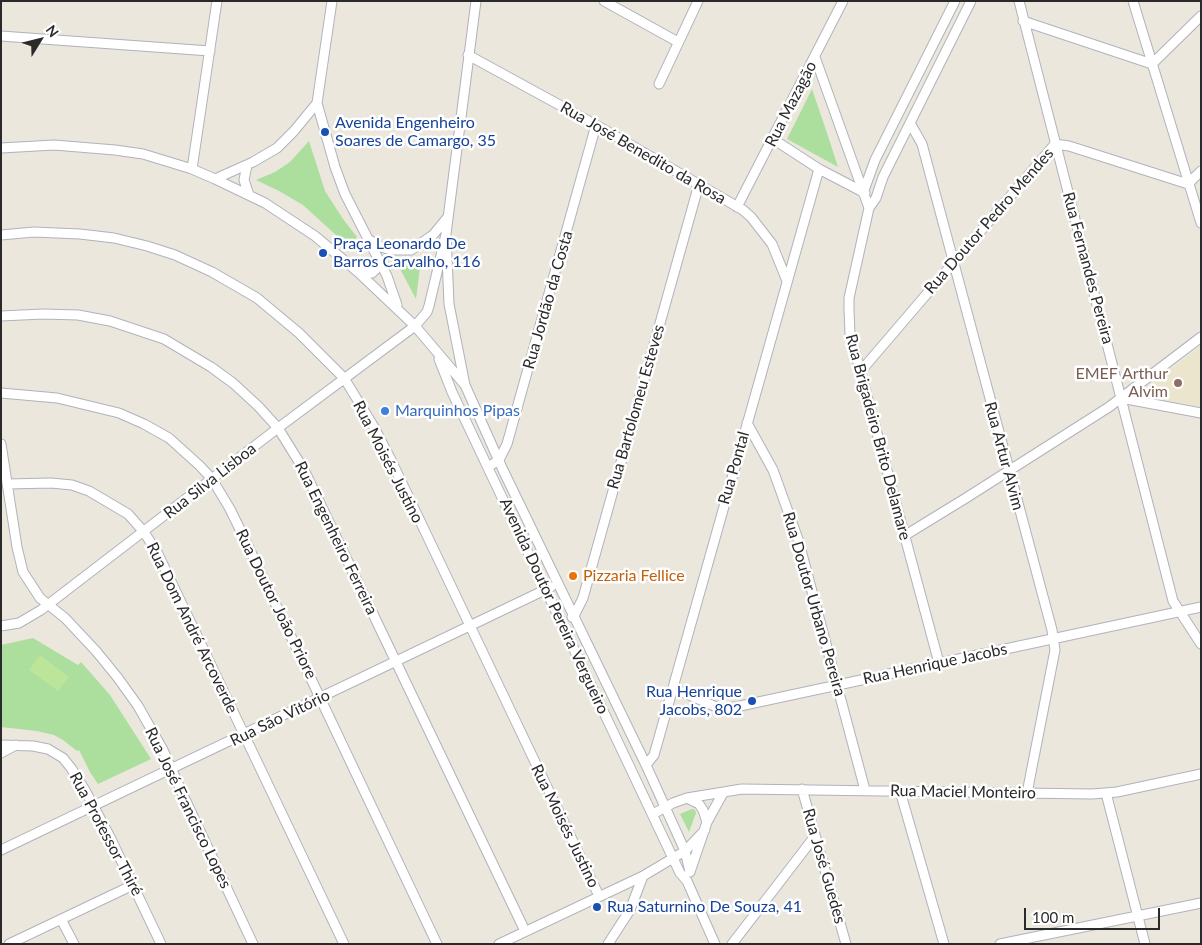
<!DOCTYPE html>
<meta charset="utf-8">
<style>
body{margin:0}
#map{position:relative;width:1202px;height:945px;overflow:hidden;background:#ebe7dd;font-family:Lato,sans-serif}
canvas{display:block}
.frame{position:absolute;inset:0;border:2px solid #2a2a2a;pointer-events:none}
.north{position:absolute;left:15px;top:15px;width:50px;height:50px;-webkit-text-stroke:4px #fff;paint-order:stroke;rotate:54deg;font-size:14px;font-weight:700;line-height:20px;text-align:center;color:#2a2a2a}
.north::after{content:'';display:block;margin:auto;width:18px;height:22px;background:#2a2a2a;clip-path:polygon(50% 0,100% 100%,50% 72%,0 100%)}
.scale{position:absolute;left:1024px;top:908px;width:136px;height:22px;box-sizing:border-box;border:2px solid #2a2a2a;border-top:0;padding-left:6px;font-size:15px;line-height:18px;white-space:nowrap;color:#2a2a2a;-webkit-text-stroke:4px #fff;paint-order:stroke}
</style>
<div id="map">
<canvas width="1202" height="945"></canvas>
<div class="frame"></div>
<div class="north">N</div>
<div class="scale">100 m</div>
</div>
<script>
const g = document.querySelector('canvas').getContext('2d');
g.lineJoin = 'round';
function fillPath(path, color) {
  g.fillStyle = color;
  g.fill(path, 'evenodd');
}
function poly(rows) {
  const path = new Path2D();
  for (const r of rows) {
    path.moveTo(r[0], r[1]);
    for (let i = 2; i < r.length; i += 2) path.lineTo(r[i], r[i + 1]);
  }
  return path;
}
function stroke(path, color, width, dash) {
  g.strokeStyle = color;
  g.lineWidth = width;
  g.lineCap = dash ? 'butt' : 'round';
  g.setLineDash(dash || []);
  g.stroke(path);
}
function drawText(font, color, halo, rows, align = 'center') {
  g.font = font + ' Lato,sans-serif';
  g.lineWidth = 5;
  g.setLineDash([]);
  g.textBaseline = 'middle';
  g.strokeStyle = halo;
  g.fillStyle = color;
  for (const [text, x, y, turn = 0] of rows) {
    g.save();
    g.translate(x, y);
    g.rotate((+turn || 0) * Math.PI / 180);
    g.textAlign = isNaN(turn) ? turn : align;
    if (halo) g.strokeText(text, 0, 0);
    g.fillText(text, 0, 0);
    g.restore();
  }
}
fillPath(poly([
 [1201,346,1201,406,1144,396,1143,392]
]), '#ece5ce');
fillPath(poly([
 [812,89,828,136,838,167,787,139],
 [309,141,325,191,343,219,357,237,348,246,303,205,279,191,256,180,275,172,290,162],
 [421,261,420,267,416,299,398,265,411,264],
 [33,638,78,665,81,662,110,695,151,759,98,784,90,772,79,750,77,751,63,740,54,735,37,731,1,727,1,645],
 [692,809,695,810,696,813,689,832,680,814]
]), '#acde9d');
fillPath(poly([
 [40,655,69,677,58,691,29,670]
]), '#bce59a');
const minor = poly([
 [332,1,317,103,335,167,345,194,387,276,397,305],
 [604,1,678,42],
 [1019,1,1173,601,1201,644],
 [1133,1,1201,223],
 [1023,21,1152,64,1201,16],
 [1,36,210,51],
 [468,55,596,125,743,210,751,217,772,244,787,281],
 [815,57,869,208],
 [659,84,698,1],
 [910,123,922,144,1052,630,1055,650,1027,793],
 [773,139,819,169,865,193],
 [1,148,54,145,115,150,143,154,192,169,215,179,265,203,315,236,358,272,415,326,465,385,503,470,646,765,685,851,690,872],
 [247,165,244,180,249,195],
 [192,169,217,1],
 [215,179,253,162,277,148,294,131,317,103],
 [863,193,875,160,955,1],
 [737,207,843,1],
 [1,235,34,232,80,234,114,238,147,246,175,255,212,272,257,298,299,333,344,378,374,427,390,458,599,896],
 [368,239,381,247,391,250,411,250,433,235,447,218],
 [358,272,372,273,376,269,378,262],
 [1,316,43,314,78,315,110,321,164,339,211,367,233,383,258,406,278,428,304,470,525,931],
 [439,359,452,392,680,873,687,881,715,944],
 [860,372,1055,144,1069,146,1188,184,1201,171],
 [465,385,449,304,446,234,476,1],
 [1,393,57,398,119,413,144,424,169,438,200,466,212,479,230,509,247,544,437,944],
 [1121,398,1201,413],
 [747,423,773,470,798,539,865,790],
 [1,444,17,547,23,572,40,598,65,618,96,651,118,678,138,706,163,750,184,797,253,944],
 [488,467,499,460,507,444,596,125],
 [7,484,51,483,72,485,89,491,128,514,144,532,158,554,344,944],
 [904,536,966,498,1109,407,1201,337],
 [572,617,574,616,583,598,699,184],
 [1,626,19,623,41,610,278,428,415,326,427,312,429,306,446,234],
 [939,663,850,333,849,310,849,298,869,208,876,198,883,177,971,1],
 [673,688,721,709,740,706,1201,607],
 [1,745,33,746,48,749,63,758,71,768,86,792,110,837,161,944],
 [1,753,16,745],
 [646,765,654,755,819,169],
 [802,789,846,944],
 [900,791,944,944],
 [1106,793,1145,944],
 [687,798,699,804,703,810,707,822],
 [653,814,673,803,687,798,742,789,1092,794,1117,792,1201,774],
 [1,850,551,587],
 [690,872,707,822,723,793],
 [61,919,74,944],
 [9,944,133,885],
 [499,944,643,876,685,851,705,830],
 [608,944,630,910,643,876],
 [732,944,815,836],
 [1000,944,1201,903]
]);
stroke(minor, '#b0b2bd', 11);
stroke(minor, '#fff', 9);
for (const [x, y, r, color] of [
 [325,132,5,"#1a4fb4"],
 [323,253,5,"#1a4fb4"],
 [1178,383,5,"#8d6e63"],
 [385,411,5,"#3f7fe0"],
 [573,576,5,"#e8710a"],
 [752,701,5,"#1a4fb4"],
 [597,907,5,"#1a4fb4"]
]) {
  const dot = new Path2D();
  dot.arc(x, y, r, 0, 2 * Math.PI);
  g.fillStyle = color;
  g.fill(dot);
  stroke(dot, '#fff', 2);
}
drawText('16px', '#2a2a2a', '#fff', [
 ["Rua Mazagão",791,104,-63],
 ["Rua José Benedito da Rosa",643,153,30],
 ["Rua Doutor Pedro Mendes",989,221,-49],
 ["Rua Fernandes Pereira",1088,268,75],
 ["Rua Jordão da Costa",548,300,-74],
 ["Rua Bartolomeu Esteves",636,407,-74],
 ["Rua Brigadeiro Brito Delamare",878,437,75],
 ["Rua Artur Alvim",1004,456,75],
 ["Rua Moisés Justino",388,462,63],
 ["Rua Pontal",734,468,-74],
 ["Rua Silva Lisboa",210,481,-38],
 ["Rua Engenheiro Ferreira",336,538,64],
 ["Rua Doutor João Priore",276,604,64],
 ["Rua Doutor Urbano Pereira",814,604,74],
 ["Avenida Doutor Pereira Vergueiro",554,606,65],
 ["Rua Dom André Arcoverde",192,628,64],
 ["Rua Henrique Jacobs",935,664,-12],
 ["Rua São Vitório",280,718,-26],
 ["Rua Maciel Monteiro",963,792,1],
 ["Rua José Francisco Lopes",188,808,64],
 ["Rua Moisés Justino",565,826,64],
 ["Rua Professor Thiré",106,834,62],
 ["Rua José Guedes",824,866,74]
]);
drawText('16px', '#164399', '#fff', [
 ["Avenida Engenheiro",335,123],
 ["Soares de Camargo, 35",335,141],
 ["Praça Leonardo De",333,244],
 ["Barros Carvalho, 116",333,262],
 ["Rua Henrique",742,692,"right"],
 ["Jacobs, 802",742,710,"right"],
 ["Rua Saturnino De Souza, 41",607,907]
], 'left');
drawText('16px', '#785e54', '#fff', [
 ["EMEF Arthur",1168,374],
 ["Alvim",1168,392]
], 'right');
drawText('16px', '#366cbe', '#fff', [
 ["Marquinhos Pipas",395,411]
], 'left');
drawText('16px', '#c56008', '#fff', [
 ["Pizzaria Fellice",583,576]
], 'left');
</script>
